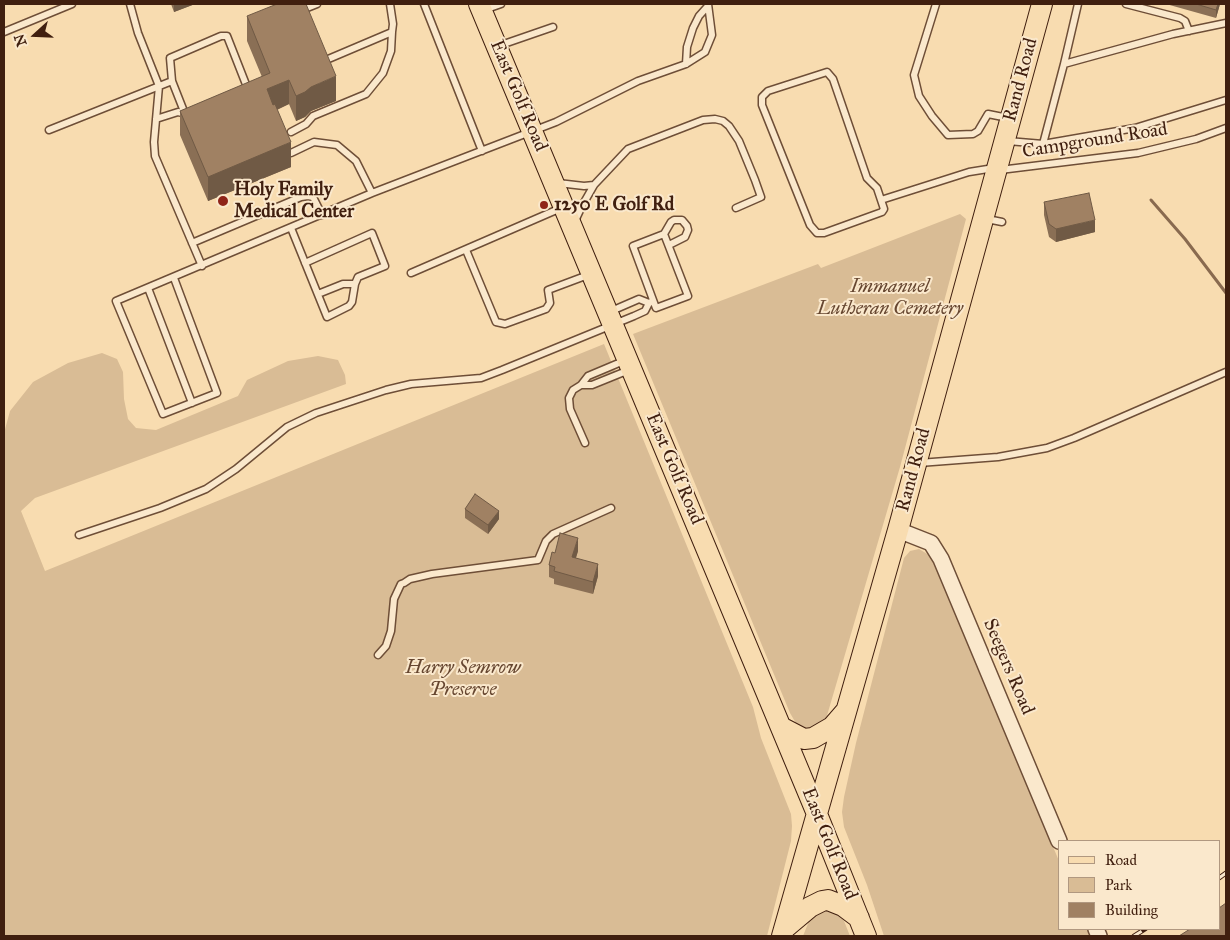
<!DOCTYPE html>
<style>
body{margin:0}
#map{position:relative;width:1230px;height:940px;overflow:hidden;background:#f8dcb0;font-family:"IM FELL Great Primer",serif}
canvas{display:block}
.frame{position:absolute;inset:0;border:5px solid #401f0f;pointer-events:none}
.legend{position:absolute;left:1058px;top:840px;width:162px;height:90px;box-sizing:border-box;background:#fae8cc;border:1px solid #b09880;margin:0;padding:6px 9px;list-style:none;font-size:15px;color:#401f0f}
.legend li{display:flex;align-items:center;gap:10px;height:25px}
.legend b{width:25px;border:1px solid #b09880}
.north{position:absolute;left:10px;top:10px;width:50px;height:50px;-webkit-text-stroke:4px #fae8cc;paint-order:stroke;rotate:250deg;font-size:14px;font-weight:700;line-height:20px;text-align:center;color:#401f0f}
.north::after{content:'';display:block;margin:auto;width:18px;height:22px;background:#401f0f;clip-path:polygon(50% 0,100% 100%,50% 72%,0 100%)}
</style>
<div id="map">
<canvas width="1230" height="940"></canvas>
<div class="frame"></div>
<ul class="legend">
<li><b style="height:6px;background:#f8dcb0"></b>Road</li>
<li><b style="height:14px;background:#d9bc95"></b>Park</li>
<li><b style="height:14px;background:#a08163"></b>Building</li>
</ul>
<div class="north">N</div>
</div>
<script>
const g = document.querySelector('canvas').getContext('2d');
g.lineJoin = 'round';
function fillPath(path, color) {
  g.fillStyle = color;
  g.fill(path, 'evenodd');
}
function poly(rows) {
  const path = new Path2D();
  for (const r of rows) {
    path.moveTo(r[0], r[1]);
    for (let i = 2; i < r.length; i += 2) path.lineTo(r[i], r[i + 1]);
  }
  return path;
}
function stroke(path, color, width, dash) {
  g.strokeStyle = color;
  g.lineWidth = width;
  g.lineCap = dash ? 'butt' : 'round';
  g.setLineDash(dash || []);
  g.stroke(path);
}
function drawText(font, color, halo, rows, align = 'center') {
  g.font = font + ' "IM FELL Great Primer",serif';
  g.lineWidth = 4;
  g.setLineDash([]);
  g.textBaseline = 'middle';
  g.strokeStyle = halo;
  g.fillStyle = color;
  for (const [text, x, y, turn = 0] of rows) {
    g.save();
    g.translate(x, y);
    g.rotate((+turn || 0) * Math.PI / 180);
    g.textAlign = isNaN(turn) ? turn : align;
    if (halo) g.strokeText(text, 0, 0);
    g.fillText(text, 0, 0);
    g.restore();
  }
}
fillPath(poly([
 [960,214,966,219,900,467,826,719,810,731,797,725,790,713,633,334,818,264,821,268],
 [604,344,753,707,761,738,791,814,792,826,791,841,767,936,4,936,4,433,10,411,33,382,68,363,102,353,117,359,123,372,124,399,128,419,136,428,156,430,238,396,247,380,288,361,318,356,338,360,345,375,346,384,35,498,21,511,45,571],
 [919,549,929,555,935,565,1059,861,1059,929,1087,929,1090,936,884,936,867,885,844,827,842,812,844,797,856,743,904,558,910,551],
 [820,908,838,913,844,921,850,936,803,936,811,916]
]), '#d9bc95');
stroke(poly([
 [1151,200,1185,239,1226,293]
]), '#896a4f', 3);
const service = poly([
 [130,4,138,33,159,86,154,142,155,156,202,266],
 [424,4,482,151],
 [936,4,914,75,919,96,932,116,948,135,973,134,978,131,988,114,1008,118],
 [1126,4,1180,18,1185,21,1189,31],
 [302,10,317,4],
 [484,10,501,4],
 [4,32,72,4],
 [498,46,553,27],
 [326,60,392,32],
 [686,64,687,47,693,28,699,16,708,6],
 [1064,64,1078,4],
 [172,81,185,114],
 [156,119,178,112,186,114],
 [49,130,172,81,170,58,221,36,227,36,247,87,244,91],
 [291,132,306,124,313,116,366,94,383,73,391,51,392,32,393,24,390,4],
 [1008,141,1043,144,1135,128,1226,100],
 [1043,144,1064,64,1173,34,1226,23],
 [291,153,314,142,337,145,356,161,372,193],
 [1000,170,1138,153,1196,139,1226,128],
 [558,183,584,186,594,185],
 [881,200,884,209,882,212,824,233,817,233,810,225,762,105,762,97,768,91,827,72,833,79,867,178,877,188,881,200,969,172,994,168],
 [987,219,1002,222],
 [574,223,582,206,594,185,628,149,703,120,715,119,723,121,729,126,739,141,755,180,761,197,736,208],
 [291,228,327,317,349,306,352,302,355,284,358,277,385,266,372,233,305,263],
 [664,234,688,296,656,308,633,246,664,234],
 [664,234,671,222,674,220,682,220,687,226,688,230,685,237,669,245],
 [192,243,301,197,308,196,313,197,322,215],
 [466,250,496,322,505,324,546,309,550,303,548,290,588,275],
 [411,273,561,208],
 [174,278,217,393,163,414,116,301,372,193,556,122,638,81,686,64,705,52,712,35,708,4],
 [148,288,192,403],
 [318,294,343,284,355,284],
 [609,312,639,299,649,303],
 [581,385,592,385,629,370],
 [585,443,570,409,569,398,573,390,581,385,588,376,626,360],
 [919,463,998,457,1047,448,1074,438,1226,372],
 [79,535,160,508,206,489,236,469,287,427,316,413,386,390,411,384,481,378,502,370,634,316,645,311,649,303,653,301],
 [378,655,386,646,391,631,394,599,401,584,404,583,410,579,432,574,538,560,546,541,553,534,611,508]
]);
const tertiary = poly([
 [898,530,931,543,941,559,1059,841],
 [1096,929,1099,936]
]);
const primary = poly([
 [479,4,817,814,866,936],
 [781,727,804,739,813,738,832,727,845,712],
 [785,928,810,907,822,901,828,900,843,906,859,918],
 [782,936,898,530,1042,4]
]);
stroke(service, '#6e4e37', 9);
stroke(tertiary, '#6e4e37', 18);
stroke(primary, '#401f0f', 22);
stroke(service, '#fae8cc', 6);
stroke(tertiary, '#fae8cc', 15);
stroke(primary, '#f8dcb0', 20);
const rail = poly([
 [1219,878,1226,873],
 [1134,936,1145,929]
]);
stroke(rail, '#401f0f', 5);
stroke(rail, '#fae8cc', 3, [9]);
fillPath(poly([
 [171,4,195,4,174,12],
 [1166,4,1220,4,1216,18],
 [247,16,336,101,311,111,305,117,296,121,289,104,277,110,291,167,208,201,180,135,180,111,262,77,247,41],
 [1044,202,1095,232,1056,242,1049,237,1044,215],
 [465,509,499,519,488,534,465,518],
 [578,551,576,558,598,576,593,594,554,584,554,579,549,577,549,565,555,553]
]), '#8a6f55');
fillPath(poly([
 [174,4,195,4,174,12],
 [1218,4,1220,4,1216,18,1216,10],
 [336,76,336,101,311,111,305,117,296,121,296,96,311,87],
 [289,80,289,104,267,114,267,89],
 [291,142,291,167,208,201,208,177],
 [1095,220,1095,232,1056,242,1056,229],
 [499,511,499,519,488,534,488,525],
 [578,538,578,551,572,569,572,557],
 [598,564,598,576,593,594,593,582]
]), '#705a45');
const building = poly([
 [277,4,306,4,336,76,311,87,305,92,296,96,289,80,267,89,273,105,275,104,291,142,208,177,180,111,270,73,247,16,277,4],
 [1196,4,1218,4,1216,10,1196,4],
 [1089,193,1095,220,1056,229,1049,224,1044,202,1089,193],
 [475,494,499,511,488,525,465,509,475,494],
 [560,533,578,538,572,557,598,564,593,582,554,571,555,567,549,565,552,552,555,553,560,533],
 [1226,903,1226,936,1179,936,1190,929,1219,929,1219,908,1226,903]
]);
fillPath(building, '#a08163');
stroke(building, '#705a45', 1);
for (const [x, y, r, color] of [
 [223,201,6,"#8f2418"],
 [544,205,5,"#8f2418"]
]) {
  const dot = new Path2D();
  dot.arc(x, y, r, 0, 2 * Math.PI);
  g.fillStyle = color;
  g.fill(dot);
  stroke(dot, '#fae8cc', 2);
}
drawText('19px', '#401f0f', '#fae8cc', [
 ["Rand Road",1021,80,-75],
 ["East Golf Road",518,96,67],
 ["Campground Road",1095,141,-9],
 ["East Golf Road",674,469,67],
 ["Rand Road",914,470,-75],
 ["Seegers Road",1008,667,67],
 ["East Golf Road",829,844,68]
]);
drawText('bold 19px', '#401f0f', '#fae8cc', [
 ["Holy Family",234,190],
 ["Medical Center",234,212],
 ["1250 E Golf Rd",554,205]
], 'left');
drawText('italic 19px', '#664630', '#fae8cc', [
 ["Immanuel",890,287],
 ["Lutheran Cemetery",890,309],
 ["Harry Semrow",463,668],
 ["Preserve",463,690]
]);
</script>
